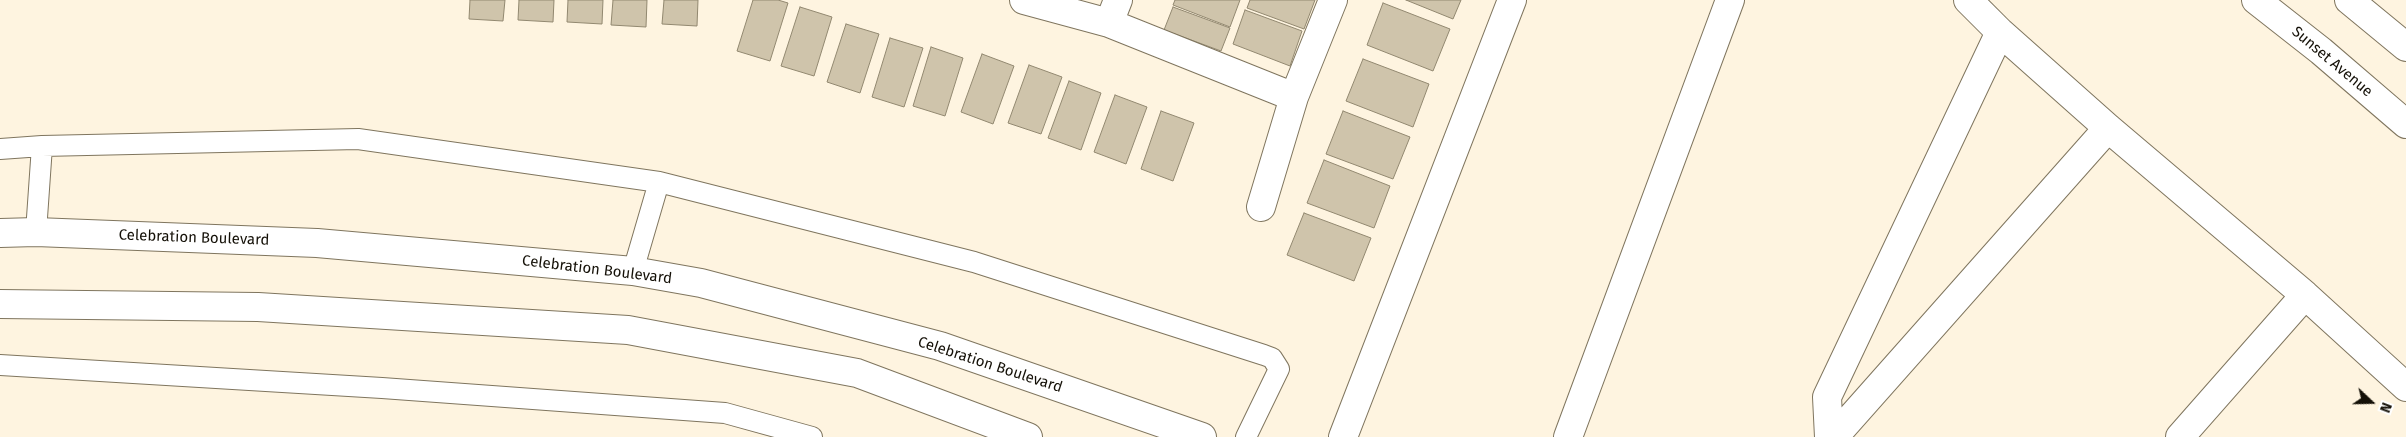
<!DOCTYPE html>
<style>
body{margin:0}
#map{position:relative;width:2406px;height:437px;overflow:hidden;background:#fef4e0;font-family:"Fira Sans",sans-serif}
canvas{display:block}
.north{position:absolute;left:2346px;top:377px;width:50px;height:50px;-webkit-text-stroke:4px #fff;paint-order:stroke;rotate:111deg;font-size:14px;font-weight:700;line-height:20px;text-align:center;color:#141007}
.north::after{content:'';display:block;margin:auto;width:18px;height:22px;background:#141007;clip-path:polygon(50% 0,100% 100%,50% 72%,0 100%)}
</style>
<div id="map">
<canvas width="2406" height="437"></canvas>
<div class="north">N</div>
</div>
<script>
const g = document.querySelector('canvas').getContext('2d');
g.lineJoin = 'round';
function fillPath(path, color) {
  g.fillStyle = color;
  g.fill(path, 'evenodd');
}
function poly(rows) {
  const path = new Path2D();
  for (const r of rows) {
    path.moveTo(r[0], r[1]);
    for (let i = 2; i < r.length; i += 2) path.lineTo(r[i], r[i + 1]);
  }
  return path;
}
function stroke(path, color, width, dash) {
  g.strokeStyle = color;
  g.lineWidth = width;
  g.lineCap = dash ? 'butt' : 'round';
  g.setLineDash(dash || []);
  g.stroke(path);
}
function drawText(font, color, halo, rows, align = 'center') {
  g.font = font + ' "Fira Sans",sans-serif';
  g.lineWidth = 5;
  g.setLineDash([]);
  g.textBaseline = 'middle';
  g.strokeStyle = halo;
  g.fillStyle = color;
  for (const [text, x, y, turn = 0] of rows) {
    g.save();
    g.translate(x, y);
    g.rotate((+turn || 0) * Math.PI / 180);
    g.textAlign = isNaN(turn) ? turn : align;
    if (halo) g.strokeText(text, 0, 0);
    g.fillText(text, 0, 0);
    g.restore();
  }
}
const building = poly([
 [470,0,505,0,503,21,469,19,470,0],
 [519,0,554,0,553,22,518,20,519,0],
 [568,0,603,0,602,24,567,22,568,0],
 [613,0,647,0,646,27,611,25,613,0],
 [664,0,698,0,697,26,662,24,664,0],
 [753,0,778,0,788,3,770,61,737,51,753,0],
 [1175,0,1240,0,1230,27,1173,5,1175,0],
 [1250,0,1315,0,1304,29,1247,8,1250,0],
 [1406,0,1461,0,1453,19,1406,0],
 [1383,3,1450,29,1433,71,1367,45,1383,3],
 [800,7,832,17,814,76,781,66,800,7],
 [1173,7,1230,28,1221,51,1164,30,1173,7],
 [1245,10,1302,31,1290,66,1233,44,1245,10],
 [846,24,879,34,860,93,827,82,846,24],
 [890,38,923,48,904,107,872,97,890,38],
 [931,47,963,58,945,116,913,106,931,47],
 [982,54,1014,66,993,124,961,112,982,54],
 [1363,59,1429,84,1413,127,1346,101,1363,59],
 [1029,65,1062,77,1041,134,1008,123,1029,65],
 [1069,81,1101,93,1081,150,1048,138,1069,81],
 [1115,95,1147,107,1126,164,1094,152,1115,95],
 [1161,111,1194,123,1173,181,1141,169,1161,111],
 [1343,111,1410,137,1393,179,1326,154,1343,111],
 [1324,160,1390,186,1374,228,1307,203,1324,160],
 [1304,213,1371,238,1354,281,1287,255,1304,213]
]);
fillPath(building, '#cfc4ab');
stroke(building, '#928870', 1);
const lane = poly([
 [0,149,42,146],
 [36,232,42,146,358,139,659,182,974,262,1264,355,1272,358,1279,369,1246,437],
 [633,271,659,182],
 [0,365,382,388,725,413,812,437]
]);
const street = poly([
 [1024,0,1109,23,1294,97],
 [1968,0,2000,32,2108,128,2305,295,2406,387],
 [2256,0,2321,51,2406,124],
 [2349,0,2406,47],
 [1109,23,1118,0],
 [1261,207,1294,97,1333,0],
 [1343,437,1512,0],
 [1568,437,1730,0],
 [1829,437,1827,397,2000,32],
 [1834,437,2108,128],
 [2180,437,2305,295]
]);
const secondary = poly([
 [0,233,36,232,317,243,633,271,701,283,940,346,1202,437],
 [0,304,258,307,628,330,857,373,1028,437]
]);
stroke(lane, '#7f755e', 22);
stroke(street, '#7f755e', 30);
stroke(secondary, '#7f755e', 30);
stroke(lane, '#fff', 20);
stroke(street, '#fff', 28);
stroke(secondary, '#fff', 28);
drawText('15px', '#141007', '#fff', [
 ["Sunset Avenue",2332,62,40],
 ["Celebration Boulevard",194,238,2],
 ["Celebration Boulevard",597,270,7],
 ["Celebration Boulevard",990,365,18]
]);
</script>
